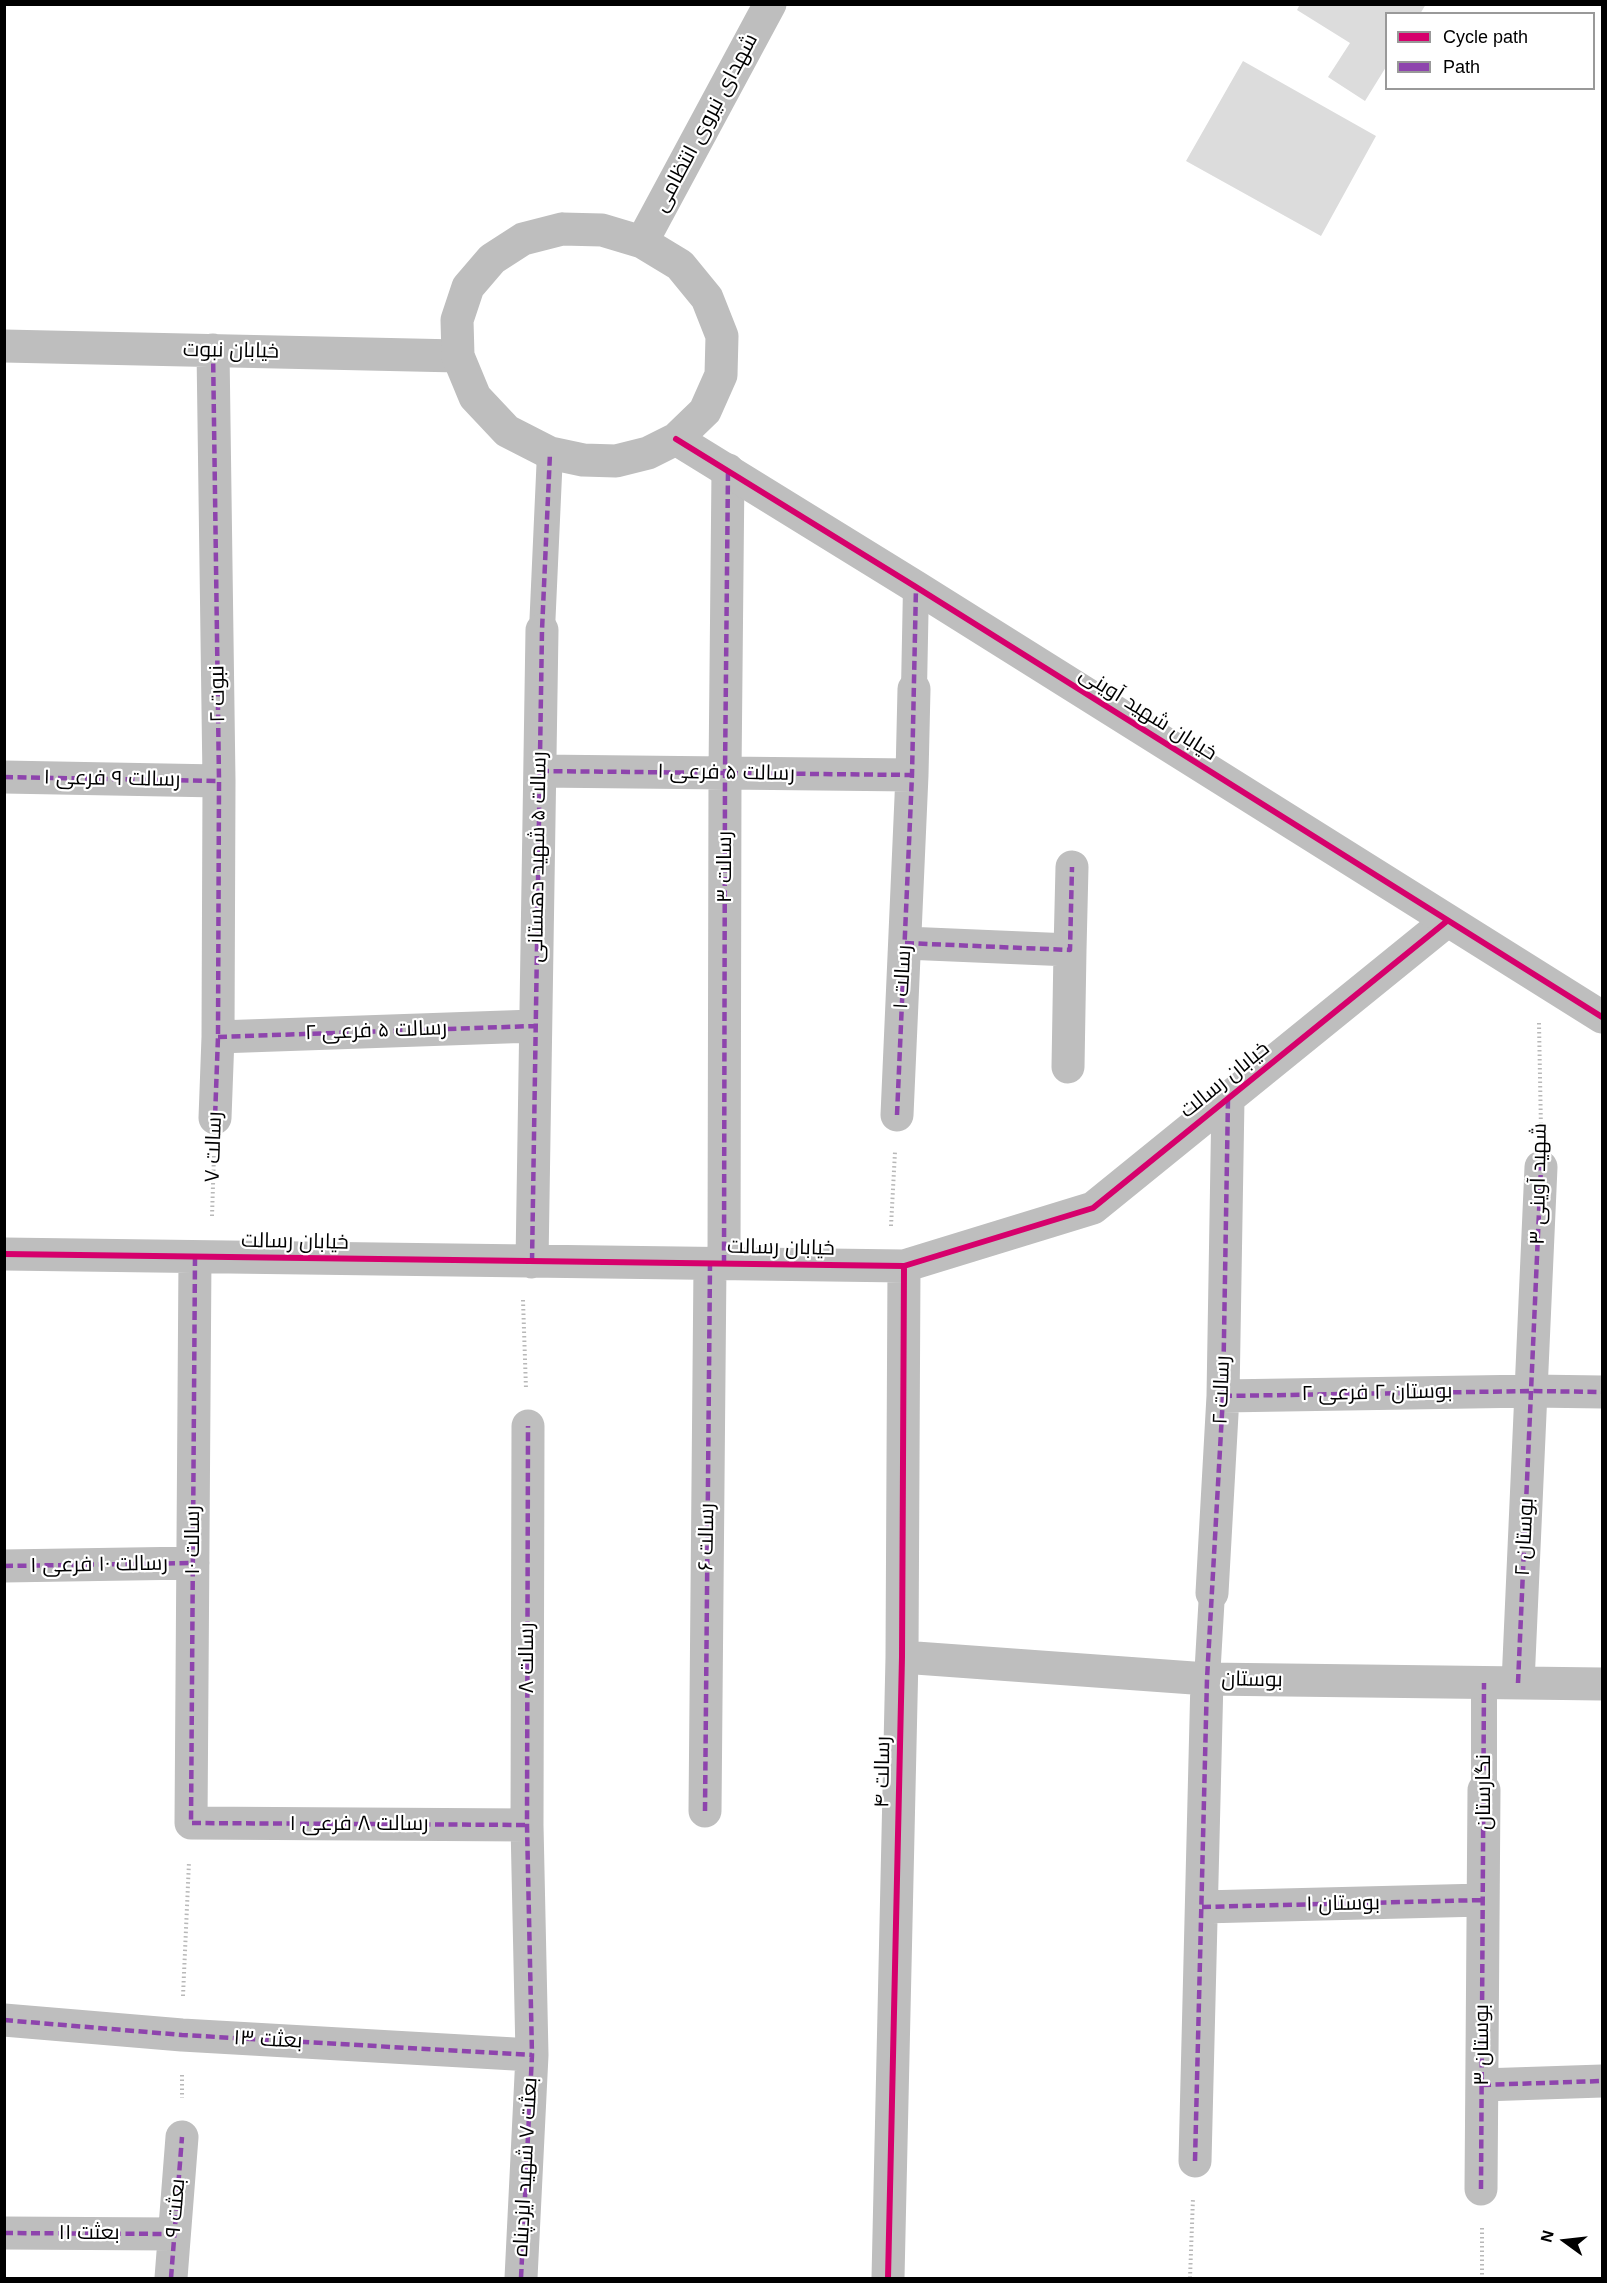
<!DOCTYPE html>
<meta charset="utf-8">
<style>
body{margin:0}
#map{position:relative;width:1607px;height:2283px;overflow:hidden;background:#fff;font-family:Arial,sans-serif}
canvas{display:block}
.frame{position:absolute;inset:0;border:6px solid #000;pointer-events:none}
.legend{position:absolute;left:1385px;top:12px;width:210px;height:78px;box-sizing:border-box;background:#fff;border:2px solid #999;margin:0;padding:8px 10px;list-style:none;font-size:18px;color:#000}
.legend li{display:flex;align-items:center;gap:12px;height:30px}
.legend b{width:30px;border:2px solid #999}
.north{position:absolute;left:1535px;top:2211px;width:60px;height:60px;-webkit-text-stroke:4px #fff;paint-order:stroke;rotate:285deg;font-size:16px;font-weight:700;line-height:24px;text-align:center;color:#000}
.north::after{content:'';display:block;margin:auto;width:21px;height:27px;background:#000;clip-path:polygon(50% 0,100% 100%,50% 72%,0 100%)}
</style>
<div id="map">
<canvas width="1607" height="2283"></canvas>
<div class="frame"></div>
<ul class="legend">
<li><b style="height:8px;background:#d6006c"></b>Cycle path</li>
<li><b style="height:8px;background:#8e44ad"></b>Path</li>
</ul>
<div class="north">N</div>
</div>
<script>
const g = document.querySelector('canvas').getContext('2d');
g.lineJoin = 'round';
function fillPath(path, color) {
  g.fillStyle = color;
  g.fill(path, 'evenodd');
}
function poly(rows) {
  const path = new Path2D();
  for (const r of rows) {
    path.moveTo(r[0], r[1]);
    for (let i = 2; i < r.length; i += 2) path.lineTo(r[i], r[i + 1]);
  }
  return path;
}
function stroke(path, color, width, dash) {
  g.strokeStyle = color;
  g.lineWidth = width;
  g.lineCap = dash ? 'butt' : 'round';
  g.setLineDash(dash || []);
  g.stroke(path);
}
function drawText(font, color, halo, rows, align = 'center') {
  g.font = font + ' Arial,Cairo,sans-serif';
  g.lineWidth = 4.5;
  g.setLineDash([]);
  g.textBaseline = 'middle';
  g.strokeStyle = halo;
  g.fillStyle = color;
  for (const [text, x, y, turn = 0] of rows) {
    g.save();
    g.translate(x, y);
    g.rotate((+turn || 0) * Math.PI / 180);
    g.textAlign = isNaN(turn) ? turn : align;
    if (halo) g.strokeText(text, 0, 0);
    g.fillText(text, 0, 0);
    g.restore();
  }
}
fillPath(poly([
 [1300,4,1426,4,1420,14,1386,14,1386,67,1365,101,1328,77,1350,43,1297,10],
 [1243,61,1376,136,1321,236,1186,161]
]), '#dcdcdc');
stroke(poly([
 [1539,1023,1541,1130],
 [212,1216,214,1155],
 [891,1226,895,1152],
 [523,1300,526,1389],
 [183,1996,189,1862],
 [182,2075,182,2098],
 [1482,2228,1482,2278],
 [1190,2278,1193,2198]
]), '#b8b8b8', 4, [1.5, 3]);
stroke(poly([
 [542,630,550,453],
 [914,689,916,587],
 [1207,1679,1212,1593],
 [1484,1790,1484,1683]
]), '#bebebe', 26);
stroke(poly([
 [4,346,458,356],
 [213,350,219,781,218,1037,215,1118],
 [540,771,912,775],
 [4,777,219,781],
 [905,943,1070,950,1072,867],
 [218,1037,534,1026],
 [1068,1067,1070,950],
 [897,1115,912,775,914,689],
 [4,1254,904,1266,1093,1208,1447,921],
 [195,1257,191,1823,527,1825],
 [532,1262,542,630],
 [724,1264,725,773,728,470],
 [1223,1396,1532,1391,1602,1392],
 [4,1566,193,1563],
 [1212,1593,1223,1396,1228,1099],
 [902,1657,1207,1679,1602,1684],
 [1518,1683,1541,1167],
 [705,1811,710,1264],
 [1202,1907,1483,1900],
 [4,2020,182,2035,532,2055],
 [1482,2085,1602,2081],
 [1195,2161,1207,1679],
 [1481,2189,1484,1790],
 [4,2233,173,2234],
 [171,2278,182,2137],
 [521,2278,532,2055,527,1825,528,1426],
 [888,2278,902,1657,904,1266]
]), '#bebebe', 33);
stroke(poly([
 [562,229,602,230,642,242,680,265,707,298,722,336,721,375,705,411,676,439,648,453,616,461,583,460,550,453,507,431,475,397,458,356,457,320,468,287,492,259,523,239,562,229],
 [642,242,770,4],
 [676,439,916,587,1602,1017]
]), '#bebebe', 33);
stroke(poly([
 [213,350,219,781,218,1037,215,1118],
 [540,771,912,775],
 [4,777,219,781],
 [905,943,1070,950,1072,867],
 [218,1037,534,1026],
 [897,1115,912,775,916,587],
 [195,1257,191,1823,527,1825],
 [532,1262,542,630,550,453],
 [724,1264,725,773,728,470],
 [1223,1396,1532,1391,1602,1392],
 [4,1566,193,1563],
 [1518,1683,1541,1167],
 [705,1811,710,1264],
 [1202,1907,1483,1900],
 [4,2020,182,2035,532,2055],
 [1482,2085,1602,2081],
 [1195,2161,1207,1679,1223,1396,1228,1099],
 [1481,2189,1484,1683],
 [4,2233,173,2234],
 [171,2278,182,2137],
 [521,2278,532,2055,527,1825,528,1426]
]), '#8e44ad', 4.5, [9, 4.5]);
stroke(poly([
 [676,439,916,587,1602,1017],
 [4,1254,904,1266,1093,1208,1447,921],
 [888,2278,902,1657,904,1266]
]), '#d6006c', 6);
drawText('21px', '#000', '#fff', [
 ["شهدای نیروی انتظامی",706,123,-62],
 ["خیابان نبوت",231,351,1],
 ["نبوت ۲",218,694,-91],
 ["خیابان شهید آوینی",1148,714,32],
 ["رسالت ۵ فرعی ۱",726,773,1],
 ["رسالت ۹ فرعی ۱",112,779,1],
 ["رسالت ۵ شهید دهستانی",538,857,-89],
 ["رسالت ۳",725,867,-90],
 ["رسالت ۱",903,977,-87],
 ["رسالت ۵ فرعی ۲",376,1031,-2],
 ["خیابان رسالت",1225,1080,-39],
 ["رسالت ۷",214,1147,-88],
 ["شهید آوینی ۳",1539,1184,-89],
 ["خیابان رسالت",295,1242,1],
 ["خیابان رسالت",781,1248,1],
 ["رسالت ۲",1222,1390,-88],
 ["بوستان ۲ فرعی ۲",1377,1393,-1],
 ["رسالت ۶",707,1537,-89],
 ["بوستان ۲",1525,1537,-87],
 ["رسالت ۱۰",193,1540,-90],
 ["رسالت ۱۰ فرعی ۱",99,1565,-1],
 ["رسالت ۸",527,1658,-90],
 ["بوستان",1252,1680,1],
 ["رسالت ۴",883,1772,-89],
 ["نگارستان",1484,1792,-90],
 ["رسالت ۸ فرعی ۱",359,1824],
 ["بوستان ۱",1343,1904,-1],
 ["بعثت ۱۳",268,2040,3],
 ["بوستان ۳",1482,2045,-90],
 ["بعثت ۷ شهید ایزدپناه",526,2167,-87],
 ["بعثت ۹",176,2208,-85],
 ["بعثت ۱۱",89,2233]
]);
</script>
